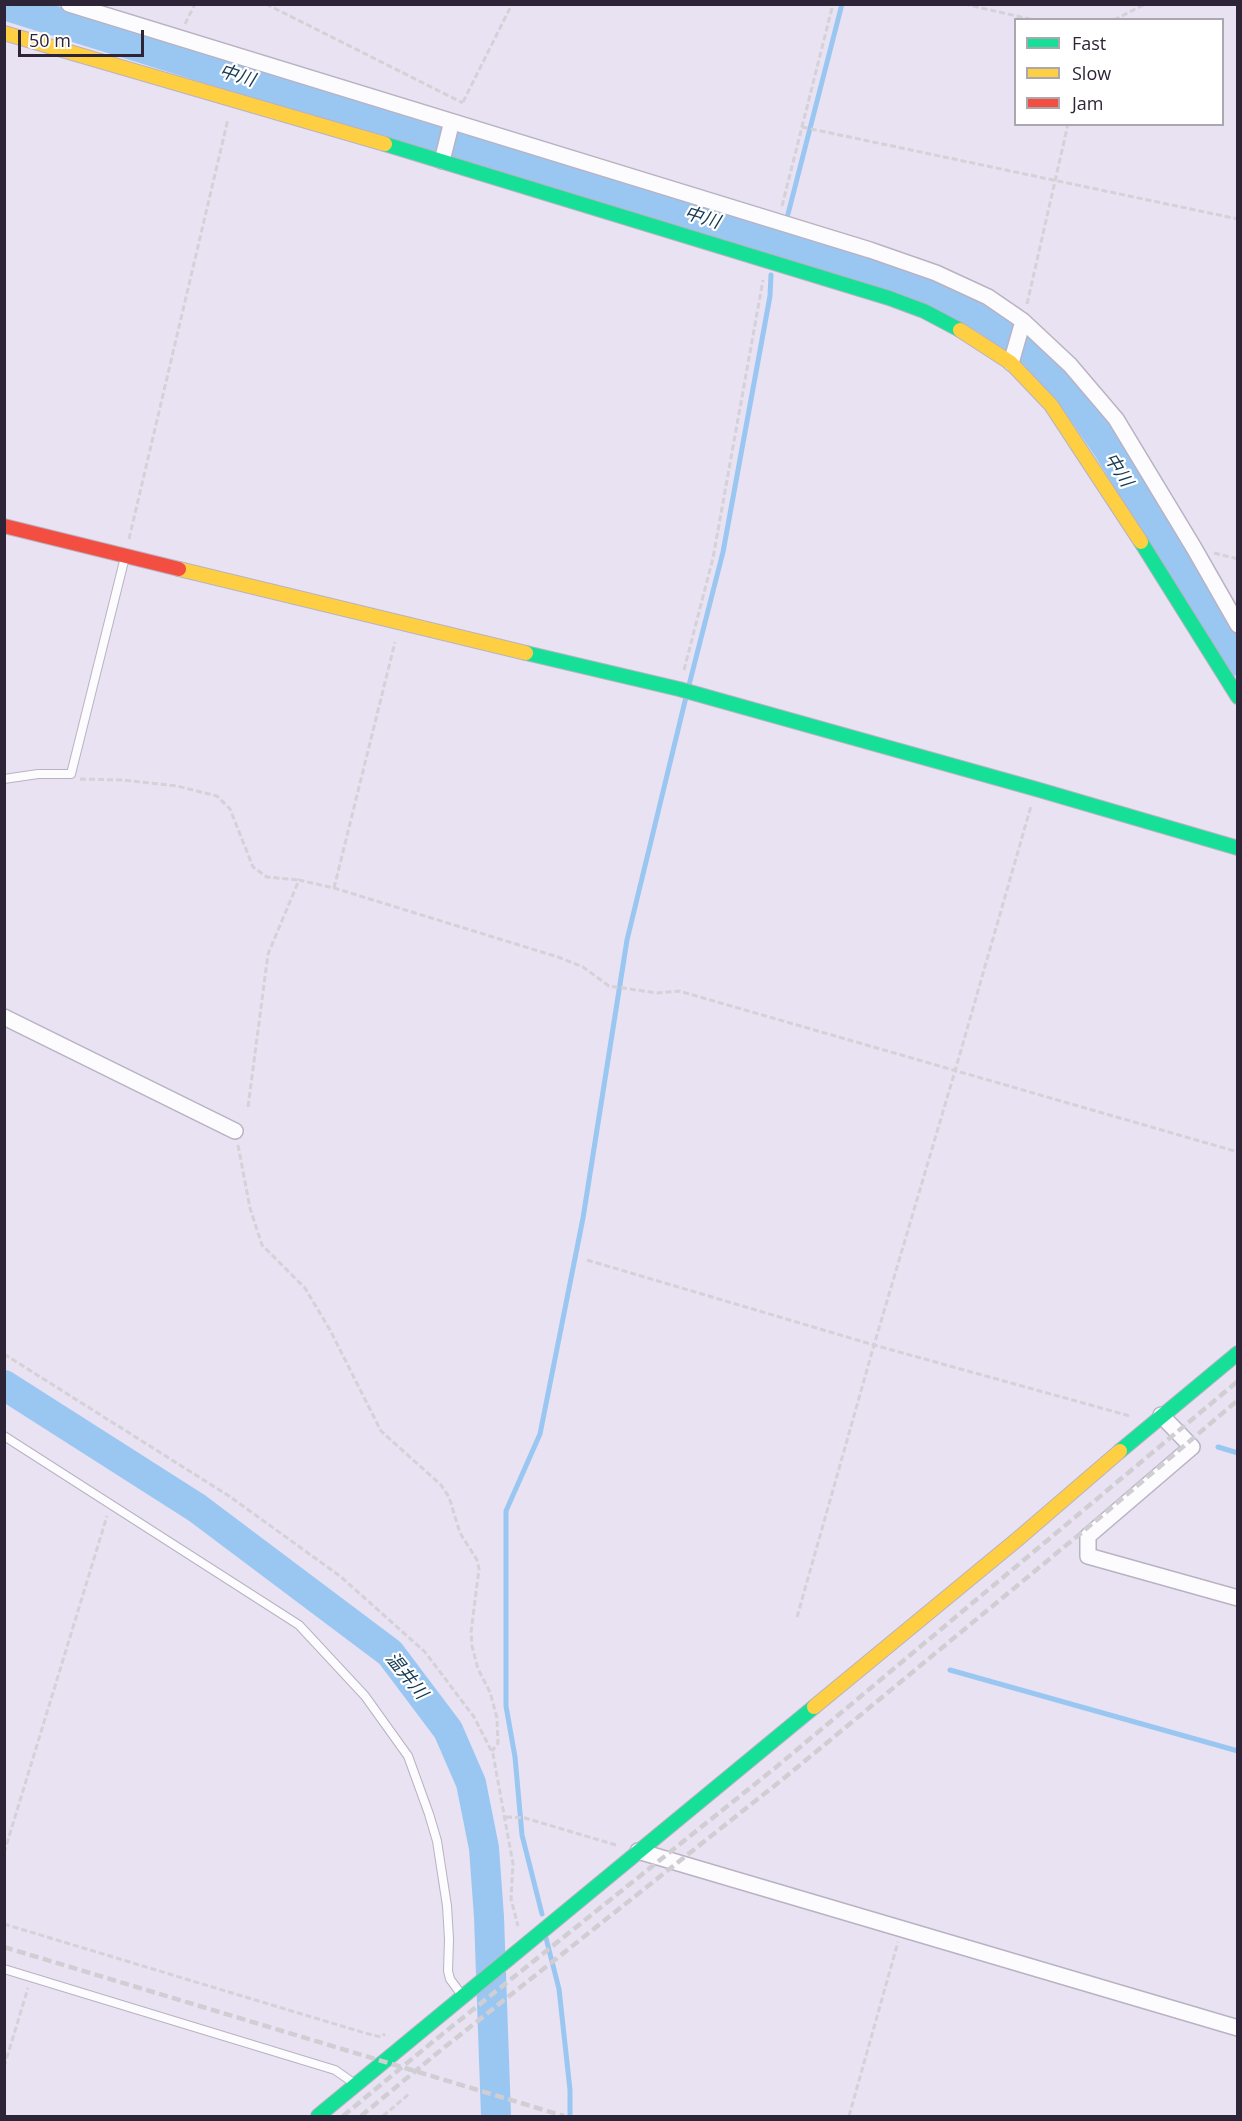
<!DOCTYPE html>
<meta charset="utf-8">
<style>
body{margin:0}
#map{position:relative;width:1242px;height:2121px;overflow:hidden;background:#e8e2f2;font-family:"Open Sans",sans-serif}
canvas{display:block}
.frame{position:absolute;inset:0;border:6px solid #2d2437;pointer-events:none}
.legend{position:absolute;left:1014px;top:18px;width:210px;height:108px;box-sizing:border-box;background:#fff;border:2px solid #aba7af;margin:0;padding:8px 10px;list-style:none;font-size:18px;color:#2d2437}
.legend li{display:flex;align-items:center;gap:12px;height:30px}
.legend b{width:30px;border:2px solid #aba7af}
.scale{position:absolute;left:18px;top:30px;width:126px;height:27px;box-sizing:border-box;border:3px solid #2d2437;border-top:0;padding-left:8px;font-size:18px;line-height:21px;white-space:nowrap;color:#2d2437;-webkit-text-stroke:4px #fff;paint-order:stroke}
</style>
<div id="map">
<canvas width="1242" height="2121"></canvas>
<div class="frame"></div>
<ul class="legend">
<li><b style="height:8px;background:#16e098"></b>Fast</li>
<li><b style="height:8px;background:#ffcf43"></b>Slow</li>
<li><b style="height:8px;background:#f24e42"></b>Jam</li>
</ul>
<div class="scale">50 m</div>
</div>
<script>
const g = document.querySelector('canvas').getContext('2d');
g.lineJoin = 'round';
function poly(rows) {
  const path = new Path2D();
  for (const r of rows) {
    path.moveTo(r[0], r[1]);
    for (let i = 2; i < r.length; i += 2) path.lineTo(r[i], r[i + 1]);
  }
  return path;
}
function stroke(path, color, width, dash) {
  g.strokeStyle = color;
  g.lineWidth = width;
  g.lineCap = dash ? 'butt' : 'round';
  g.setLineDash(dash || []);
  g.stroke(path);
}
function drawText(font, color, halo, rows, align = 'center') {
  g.font = font + ' "Open Sans","Noto Sans JP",sans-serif';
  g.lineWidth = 4.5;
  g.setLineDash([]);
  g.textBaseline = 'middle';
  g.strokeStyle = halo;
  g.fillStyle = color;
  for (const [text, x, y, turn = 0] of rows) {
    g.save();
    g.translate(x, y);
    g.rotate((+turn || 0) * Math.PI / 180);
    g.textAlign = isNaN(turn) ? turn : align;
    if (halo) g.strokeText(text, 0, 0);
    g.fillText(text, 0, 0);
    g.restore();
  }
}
stroke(poly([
 [788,214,842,4],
 [775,256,783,230],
 [781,259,785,244],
 [689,685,723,552,770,296,771,275],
 [1218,1447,1238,1453],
 [950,1670,1238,1751],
 [542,1914,522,1835,515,1757,506,1706,506,1511,540,1434,583,1218,627,940,686,697],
 [546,1938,559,1989,570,2090,570,2116]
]), '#9ac7f2', 5);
stroke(poly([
 [4,5,292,95,817,254,900,280,953,302,987,320,1030,353,1059,381,1074,399,1107,447,1238,661],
 [4,1385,197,1508,390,1653,448,1730,471,1783,484,1848,489,1917,496,2116]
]), '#9ac7f2', 30);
const lane = poly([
 [4,779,38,774,71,774,125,557],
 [4,1436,299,1625,365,1696,408,1756,429,1814,437,1841,447,1906,449,1939,448,1971,450,1979,461,1994],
 [4,1969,335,2070,355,2084]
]);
const street = poly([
 [69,4,870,250,936,273,988,297,1023,321,1070,365,1116,419,1194,548,1238,625],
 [442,161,450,129,453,122],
 [1011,363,1023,321],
 [4,1017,235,1131],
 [1161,1415,1192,1447,1088,1536,1088,1556,1238,1598],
 [638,1851,1238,2028]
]);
const fast = poly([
 [385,144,889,298,924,311,960,330],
 [1141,542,1238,697],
 [526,653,679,689,1036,789,1238,848],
 [1120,1451,1238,1353],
 [318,2116,814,1707]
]);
const slow = poly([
 [4,33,385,144],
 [960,330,1011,363,1051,405,1141,542],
 [179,569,526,653],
 [814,1707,1019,1538,1120,1451]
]);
const jam = poly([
 [4,526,179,569]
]);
stroke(lane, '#b9b2c2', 10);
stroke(street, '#b9b2c2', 18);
stroke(fast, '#b9b2c2', 16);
stroke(slow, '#b9b2c2', 16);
stroke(jam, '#b9b2c2', 16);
stroke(poly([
 [266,4,463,103],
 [964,4,1034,20],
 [1114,20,1145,4],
 [185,24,195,4],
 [463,102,512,4],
 [802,127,1238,219],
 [782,206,833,4],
 [1027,304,1068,124],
 [129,539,228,119],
 [1214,553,1238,559],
 [684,670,713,558,763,280],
 [80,779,123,780,177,786,217,796,230,809,253,867,267,877,299,880],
 [334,888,395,642],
 [248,1107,268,954,299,880,334,888,558,957,583,967,609,986,657,993,679,991,1238,1152],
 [238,1145,250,1208,262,1245,305,1288,330,1330,381,1431,441,1485,449,1497,460,1533,477,1560,479,1569,471,1632,472,1646,478,1669,490,1692,497,1718,498,1743,492,1751],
 [587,1260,874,1345,1130,1416],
 [4,1354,229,1496,340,1576,425,1652,474,1717,493,1754,513,1864,511,1899,518,1926],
 [797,1617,874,1345,955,1071,1031,806],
 [506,1817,525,1818,616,1845],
 [4,1853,107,1516],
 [4,1924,285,2009,365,2033,381,2037,385,2034],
 [4,2067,28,1988],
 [383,2116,409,2094],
 [849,2116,898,1942]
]), '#d4d1d7', 3, [6, 3]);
stroke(lane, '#fcfbfd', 8);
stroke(street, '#fcfbfd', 15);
stroke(fast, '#16e098', 14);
stroke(slow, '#ffcf43', 14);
stroke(jam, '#f24e42', 14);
stroke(poly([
 [4,1947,564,2116],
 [343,2116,430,2044,775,1768,1238,1381],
 [361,2116,436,2054,783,1779,1104,1514,1238,1400]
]), '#d0ced3', 4.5, [9, 4.5]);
drawText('italic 18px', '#133853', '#fff', [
 ["中川",237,76,17],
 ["中川",702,218,17],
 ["中川",1118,470,58],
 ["温井川",406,1676,51]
]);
</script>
